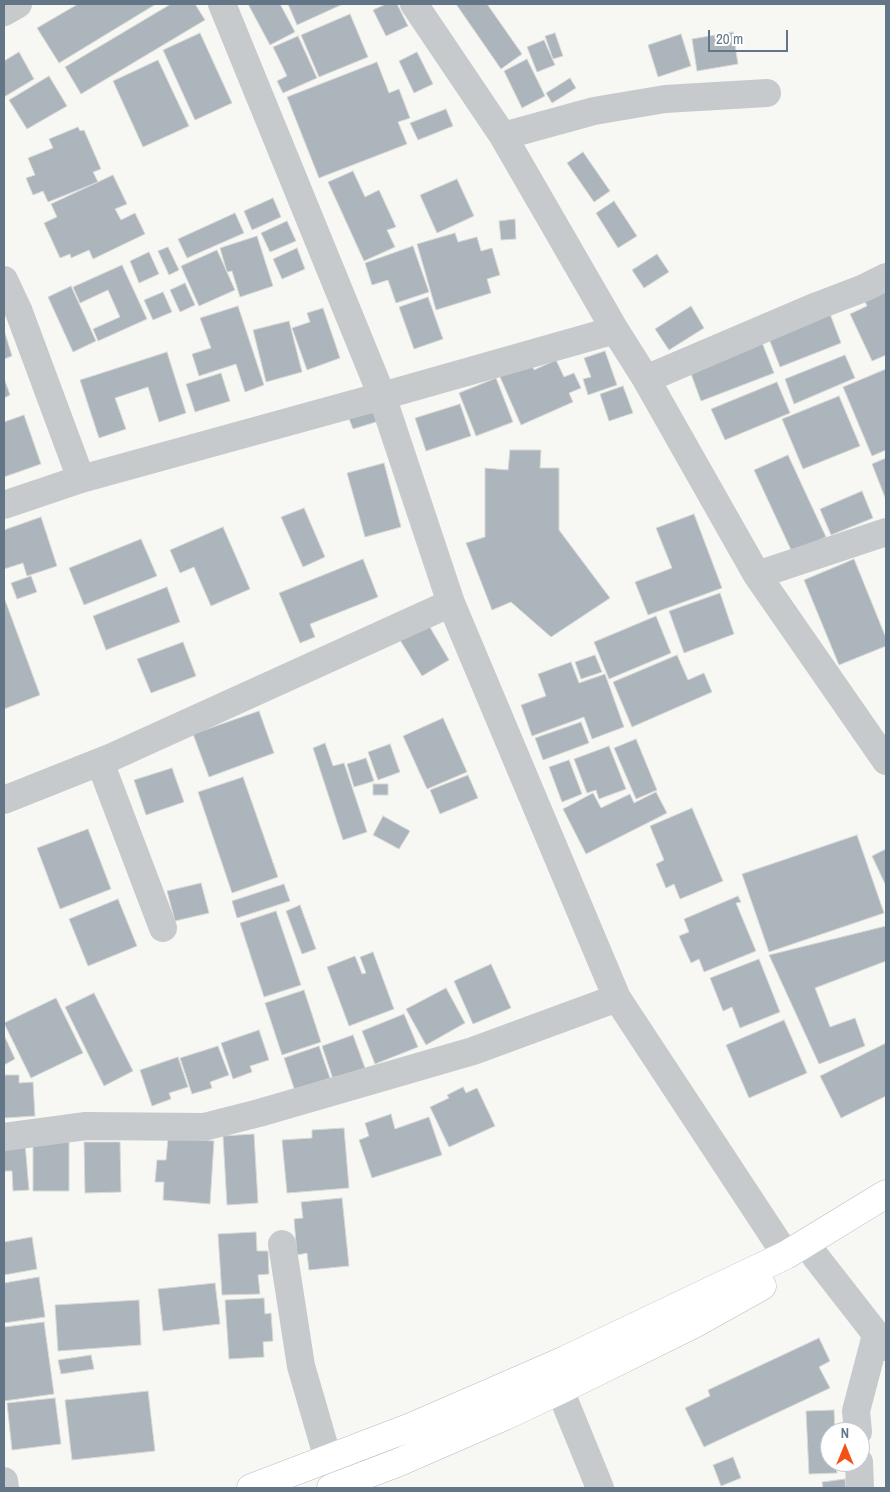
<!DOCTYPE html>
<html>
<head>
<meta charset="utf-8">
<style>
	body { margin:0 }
	#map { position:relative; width:890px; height:1492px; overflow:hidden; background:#f7f7f3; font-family:"Archivo Narrow",sans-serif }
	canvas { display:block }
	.frame { position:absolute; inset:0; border:5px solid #637687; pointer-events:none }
	.north { position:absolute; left:820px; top:1422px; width:50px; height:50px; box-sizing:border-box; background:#fff; border:1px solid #c1c8cf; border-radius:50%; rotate:0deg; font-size:14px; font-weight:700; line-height:20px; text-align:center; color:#637687 }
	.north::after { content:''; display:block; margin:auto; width:18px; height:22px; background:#f25218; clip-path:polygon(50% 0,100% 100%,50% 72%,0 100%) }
	.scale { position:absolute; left:708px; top:30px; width:80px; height:22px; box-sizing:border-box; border:2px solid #637687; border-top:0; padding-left:6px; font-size:15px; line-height:18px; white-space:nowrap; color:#637687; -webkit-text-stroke:4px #fff; paint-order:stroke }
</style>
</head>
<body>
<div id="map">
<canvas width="890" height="1492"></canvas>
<div class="frame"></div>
<div class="north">N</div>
<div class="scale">20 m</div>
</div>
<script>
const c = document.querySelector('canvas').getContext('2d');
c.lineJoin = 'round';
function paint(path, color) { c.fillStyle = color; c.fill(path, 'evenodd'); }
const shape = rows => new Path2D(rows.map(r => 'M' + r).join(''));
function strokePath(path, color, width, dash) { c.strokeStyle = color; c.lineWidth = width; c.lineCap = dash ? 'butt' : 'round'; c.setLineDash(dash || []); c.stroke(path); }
const building = shape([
	[78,4,156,4,59,63,37,28,78,4],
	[171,4,195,4,205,20,81,94,65,67,171,4],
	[248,4,280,4,295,32,270,45,248,4],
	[288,4,343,4,297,25,288,4],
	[386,4,397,4,408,26,386,36,373,10,386,4],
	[456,4,487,4,522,54,501,69,456,4],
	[350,14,368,57,319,77,301,35,350,14],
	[733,32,738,64,697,71,692,39,733,32],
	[200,33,232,103,195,120,163,50,200,33],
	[555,33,563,56,553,59,545,36,555,33],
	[681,34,691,66,658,77,648,45,681,34],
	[298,36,317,78,283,93,277,81,287,76,273,47,298,36],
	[544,40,555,65,537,72,527,47,544,40],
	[19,52,34,79,4,97,4,61,19,52],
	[417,52,433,84,414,93,399,61,417,52],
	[527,59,545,96,522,108,504,71,527,59],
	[158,60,189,126,143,147,113,81,158,60],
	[377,62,389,93,399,89,410,118,398,122,407,144,319,178,287,97,377,62],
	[49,76,67,106,27,129,9,100,49,76],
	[570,78,576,88,552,103,546,93,570,78],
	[446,109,453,126,418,140,410,123,446,109],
	[78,127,80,131,84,130,101,169,93,172,98,182,48,202,43,191,33,195,26,178,35,175,28,158,53,148,49,139,78,127],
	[583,152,610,191,594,202,567,163,583,152],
	[353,171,365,197,379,190,396,227,387,230,395,247,364,261,328,182,353,171],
	[113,175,127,204,115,209,121,220,135,213,145,234,93,259,89,250,71,258,70,254,60,258,44,223,57,217,51,204,113,175],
	[457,179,474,216,437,233,420,195,457,179],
	[273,198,281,217,252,230,244,211,273,198],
	[614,201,637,236,618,248,596,213,614,201],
	[235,213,244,233,187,258,178,239,235,213],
	[515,219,516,239,501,240,499,221,515,219],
	[287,221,296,241,270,252,261,233,287,221],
	[455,233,458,242,477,237,481,251,492,248,500,275,487,279,491,293,436,310,417,244,455,233],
	[257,236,273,286,240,297,232,271,227,272,220,248,257,236],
	[413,246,429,292,396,303,388,280,372,285,365,263,413,246],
	[168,247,179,270,169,275,158,251,168,247],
	[297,248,305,269,282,279,273,259,297,248],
	[217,250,235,290,199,306,181,266,217,250],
	[149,252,159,274,139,283,130,261,149,252],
	[657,254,669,272,644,288,632,270,657,254],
	[122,265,147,319,98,341,93,329,120,317,108,290,80,303,73,287,122,265],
	[185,283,195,305,180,312,170,290,185,283],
	[886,283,886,355,872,361,850,314,867,306,862,295,886,283],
	[71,286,96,341,73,352,48,297,71,286],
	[163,292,172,312,153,320,144,300,163,292],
	[428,297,443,339,414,349,399,307,428,297],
	[238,306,264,385,245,392,236,364,199,376,192,354,211,348,200,318,238,306],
	[691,306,704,328,669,350,655,329,691,306],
	[827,306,841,343,780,367,766,331,827,306],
	[323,308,340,358,307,370,292,328,310,322,307,313,323,308],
	[289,321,302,372,266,382,253,330,289,321],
	[4,330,12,356,4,359,4,330],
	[759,335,774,373,701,401,687,363,759,335],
	[605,351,617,385,588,395,583,379,591,377,584,358,605,351],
	[167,352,186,413,159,422,148,387,115,398,126,429,99,438,80,380,167,352],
	[845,355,855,378,794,404,785,379,845,355],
	[528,357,534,370,556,360,564,377,574,373,581,388,569,393,573,402,521,425,497,370,528,357],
	[886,369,886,450,872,456,843,387,886,369],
	[221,373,230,401,195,412,186,384,221,373],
	[4,378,10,395,4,398,4,378],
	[496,378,513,422,476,436,459,393,496,378],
	[777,382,790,413,725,440,711,409,777,382],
	[623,386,633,413,609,421,600,394,623,386],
	[839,396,860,446,803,469,782,419,839,396],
	[460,404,471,436,426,451,415,418,460,404],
	[375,407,379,421,353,429,348,416,375,407],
	[24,415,41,464,4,477,4,422,24,415],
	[510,450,541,450,540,468,559,468,559,530,610,598,551,637,511,602,492,610,466,543,485,537,485,468,508,470,510,450],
	[788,455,826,537,792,552,754,470,788,455],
	[886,458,886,500,872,464,886,458],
	[384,463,401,527,365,537,347,473,384,463],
	[862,491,873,518,831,535,820,509,862,491],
	[304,508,325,557,303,567,281,517,304,508],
	[694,514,722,588,648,615,635,582,672,568,656,528,694,514],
	[41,517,57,566,27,576,23,563,4,569,4,530,41,517],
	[223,527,250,589,211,606,194,567,180,573,170,550,223,527],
	[141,539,157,576,84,605,69,568,141,539],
	[363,559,378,597,310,624,315,637,300,643,279,593,363,559],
	[854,559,886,638,886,646,839,665,804,580,854,559],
	[31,576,37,592,17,599,11,583,31,576],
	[167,587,180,622,106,650,93,616,167,587],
	[720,593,734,634,684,653,669,611,720,593],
	[4,600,5,600,40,695,4,709,4,600],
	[656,616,671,653,609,679,594,642,656,616],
	[428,624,449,660,422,676,400,640,428,624],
	[183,642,196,676,151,693,137,659,183,642],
	[595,655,602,672,581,679,575,662,595,655],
	[677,655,688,680,704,673,712,692,632,727,613,682,677,655],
	[571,662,579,683,605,674,624,727,592,739,584,717,532,736,521,705,546,696,538,674,571,662],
	[259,711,274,753,209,777,193,734,259,711],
	[443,718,467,772,427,789,403,736,443,718],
	[581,722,589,743,543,760,535,738,581,722],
	[636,739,657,790,636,799,614,748,636,739],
	[325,743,333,766,344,763,367,832,343,840,313,748,325,743],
	[390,744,400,772,378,780,368,752,390,744],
	[609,746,626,789,599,799,596,790,587,793,574,759,609,746],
	[366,758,374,781,354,787,347,764,366,758],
	[569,760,582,794,562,802,549,767,569,760],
	[172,768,184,802,146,815,134,780,172,768],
	[468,775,478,798,440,814,430,790,468,775],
	[243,777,278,877,232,893,198,792,243,777],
	[373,784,388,784,388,795,373,795,373,784],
	[656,792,667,813,586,854,563,809,593,793,601,808,630,794,634,803,656,792],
	[692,808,723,881,680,899,674,884,666,888,656,864,664,860,650,826,692,808],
	[383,816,410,831,399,849,373,835,383,816],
	[88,829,111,889,60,909,37,848,88,829],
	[857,835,884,913,769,952,742,874,857,835],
	[886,849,886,886,872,856,886,849],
	[201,883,209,913,175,921,167,891,201,883],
	[284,884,290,901,237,918,232,901,284,884],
	[738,896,741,902,736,903,756,951,704,972,699,959,691,963,679,936,689,932,684,919,738,896],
	[118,899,137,946,88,966,69,919,118,899],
	[300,905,316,949,302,954,286,911,300,905],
	[276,911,301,985,264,997,240,923,276,911],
	[886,926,886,961,815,988,830,1027,855,1018,865,1046,819,1064,769,955,886,926],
	[373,952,394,1009,349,1026,327,967,355,956,362,974,366,973,360,957,373,952],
	[759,959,780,1012,740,1028,732,1007,723,1011,710,978,759,959],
	[491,964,511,1008,473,1024,454,981,491,964],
	[446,988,465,1023,426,1045,406,1009,446,988],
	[304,990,321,1042,282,1055,265,1003,304,990],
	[94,993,133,1071,104,1086,65,1007,94,993],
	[56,998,83,1053,31,1078,4,1023,56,998],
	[404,1014,418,1047,375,1064,362,1031,404,1014],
	[784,1020,807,1073,749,1098,726,1045,784,1020],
	[259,1030,269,1060,250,1066,252,1072,233,1079,221,1043,259,1030],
	[4,1035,15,1059,4,1065,4,1035],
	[353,1035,365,1068,333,1079,322,1046,353,1035],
	[886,1043,886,1096,841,1118,820,1076,886,1043],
	[218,1046,229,1075,210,1082,212,1088,192,1094,180,1058,218,1046],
	[319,1046,330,1078,295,1091,284,1058,319,1046],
	[178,1057,188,1087,169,1093,171,1099,152,1106,140,1070,178,1057],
	[4,1075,19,1075,19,1083,33,1082,35,1116,4,1118,4,1075],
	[463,1087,466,1093,477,1088,495,1126,449,1147,430,1107,449,1098,447,1095,463,1087],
	[391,1114,395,1129,429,1117,442,1155,372,1178,359,1140,369,1136,365,1123,391,1114],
	[344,1128,349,1188,287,1193,282,1140,312,1138,312,1130,344,1128],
	[254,1134,258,1203,227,1205,223,1136,254,1134],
	[168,1138,214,1141,210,1204,163,1200,164,1182,155,1182,157,1160,166,1160,168,1138],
	[33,1141,69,1141,69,1191,33,1191,33,1141],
	[84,1142,120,1142,121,1192,85,1193,84,1142],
	[25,1143,29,1190,13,1191,12,1171,4,1171,4,1145,25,1143],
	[342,1198,349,1266,309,1270,307,1253,297,1255,294,1219,303,1218,301,1202,342,1198],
	[256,1232,257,1251,268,1251,269,1274,258,1275,260,1294,222,1295,218,1234,256,1232],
	[32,1237,37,1269,4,1275,4,1242,32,1237],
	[39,1277,45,1317,4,1323,4,1283,39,1277],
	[215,1283,220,1324,163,1331,158,1289,215,1283],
	[264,1298,265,1314,271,1313,273,1341,263,1342,264,1357,229,1359,225,1300,264,1298],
	[139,1300,141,1345,58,1351,55,1305,139,1300],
	[44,1322,54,1394,4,1401,4,1327,44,1322],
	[819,1338,830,1361,819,1367,830,1388,704,1447,685,1408,710,1396,708,1390,819,1338],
	[91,1355,94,1369,61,1374,58,1360,91,1355],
	[148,1391,155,1451,72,1460,65,1400,148,1391],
	[55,1398,61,1444,12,1450,7,1403,55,1398],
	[834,1410,835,1432,830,1432,830,1462,836,1462,837,1473,809,1474,806,1411,834,1410],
	[733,1457,741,1478,721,1486,713,1465,733,1457],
	[845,1479,846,1488,823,1488,822,1482,845,1479]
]);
paint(building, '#acb5bb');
strokePath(building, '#d8d8d6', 1);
const major = shape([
	[251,1488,411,1427,565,1360,786,1255,886,1194],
	[331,1488,397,1463,505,1416,560,1390,692,1325,762,1286]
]);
strokePath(major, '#b9bdc1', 29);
strokePath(shape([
	[222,4,382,396,451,603,617,998,786,1255],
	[414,4,503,136,615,330,646,379,757,575,886,761],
	[4,12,18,4],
	[503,136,594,111,665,99,767,93],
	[4,280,19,312,81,479],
	[646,379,817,306,864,288,886,277],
	[4,505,81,479,382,396,615,330],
	[757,575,886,532],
	[100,762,163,928],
	[4,800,112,757,451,603],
	[4,1137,86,1126,204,1127,259,1113,473,1051,617,998],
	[282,1244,301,1366,328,1459],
	[815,1256,886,1347],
	[560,1390,600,1488],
	[858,1432,856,1411,876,1335],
	[859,1462,860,1488],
	[4,1481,5,1488]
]), '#c6cacd', 28);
strokePath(major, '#fff', 28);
</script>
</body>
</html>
